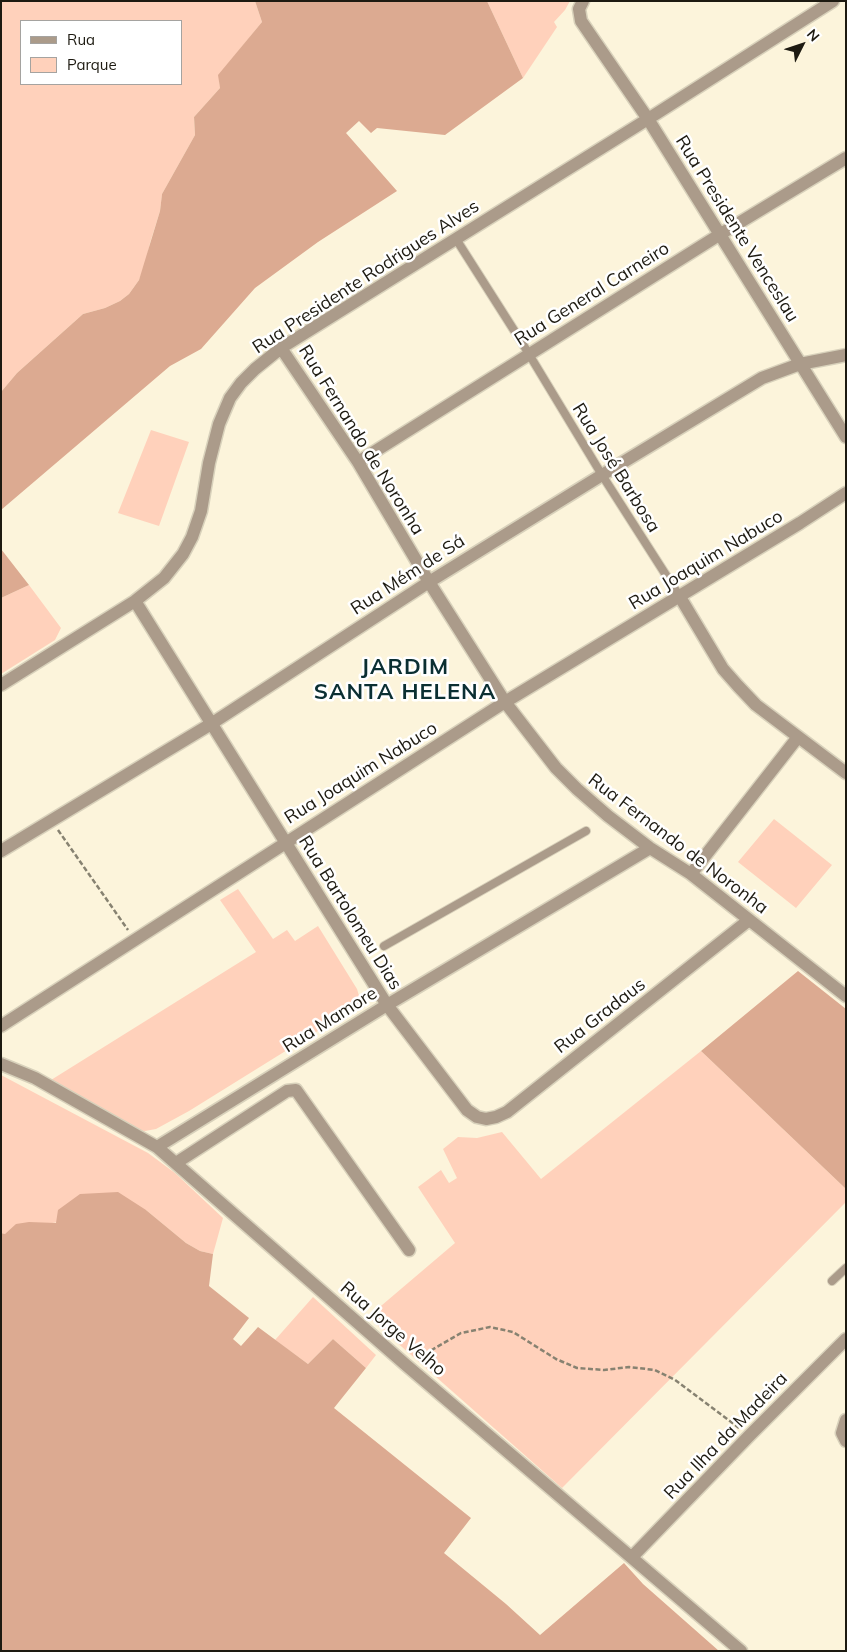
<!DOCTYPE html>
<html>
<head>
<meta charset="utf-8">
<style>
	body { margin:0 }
	#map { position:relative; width:847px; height:1652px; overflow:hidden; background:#fcf4db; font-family:Mulish,sans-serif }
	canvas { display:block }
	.frame { position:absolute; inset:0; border:2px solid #1d1a11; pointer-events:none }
	.legend { position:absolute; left:20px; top:20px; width:162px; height:65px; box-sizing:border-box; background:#fff; border:1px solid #a5a3a0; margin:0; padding:6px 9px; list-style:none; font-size:15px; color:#1d1a11 }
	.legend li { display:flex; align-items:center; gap:10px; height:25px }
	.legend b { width:25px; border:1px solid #a5a3a0 }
	.north { position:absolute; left:777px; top:20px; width:50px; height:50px; -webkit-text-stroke:4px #fff; paint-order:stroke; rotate:49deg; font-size:14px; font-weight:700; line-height:20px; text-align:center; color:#1d1a11 }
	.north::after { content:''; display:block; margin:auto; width:18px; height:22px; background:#1d1a11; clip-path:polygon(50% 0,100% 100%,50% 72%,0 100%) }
</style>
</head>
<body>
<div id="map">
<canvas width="847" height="1652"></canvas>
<div class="frame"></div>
<ul class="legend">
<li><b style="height:6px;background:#ab9b8a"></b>Rua</li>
<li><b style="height:14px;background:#ffd1bb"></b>Parque</li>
</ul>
<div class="north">N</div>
</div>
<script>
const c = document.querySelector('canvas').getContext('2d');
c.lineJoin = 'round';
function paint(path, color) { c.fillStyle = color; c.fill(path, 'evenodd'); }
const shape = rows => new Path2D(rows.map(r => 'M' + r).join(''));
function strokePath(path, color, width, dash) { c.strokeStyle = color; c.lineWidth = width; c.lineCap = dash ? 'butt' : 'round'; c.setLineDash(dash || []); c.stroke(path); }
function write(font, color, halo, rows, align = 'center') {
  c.font = font + ' Mulish,sans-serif'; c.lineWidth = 5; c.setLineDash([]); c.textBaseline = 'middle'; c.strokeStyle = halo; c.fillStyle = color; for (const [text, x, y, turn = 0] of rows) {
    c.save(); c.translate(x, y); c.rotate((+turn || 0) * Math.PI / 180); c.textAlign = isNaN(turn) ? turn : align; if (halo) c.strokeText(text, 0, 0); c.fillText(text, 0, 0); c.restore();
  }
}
paint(shape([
	[1,1,255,1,262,22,219,75,220,88,194,117,195,135,162,194,160,211,150,243,145,265,139,280,129,294,120,301,105,308,83,314,17,373,1,392],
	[21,21,181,21,181,84,21,84],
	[487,1,570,1,565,10,554,22,557,27,523,78],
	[151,430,189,442,159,526,118,513],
	[29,585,61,628,55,640,1,674,1,598],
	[774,819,832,865,796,908,738,862],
	[238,889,273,939,287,930,295,941,318,926,357,989,360,999,358,1006,189,1111,156,1129,145,1131,137,1130,51,1080,256,952,220,900],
	[701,1051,846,1189,846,1202,562,1488,368,1317,455,1243,418,1187,441,1170,449,1183,457,1178,443,1149,458,1137,477,1138,502,1132,541,1179],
	[1,1075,148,1153,175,1173,223,1218,213,1254,200,1251,186,1243,146,1210,45,1224,5,1234,1,1233],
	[313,1297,376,1355,366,1368,333,1339,308,1364,275,1340]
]), '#ffd1bb');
paint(shape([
	[255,1,487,1,523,78,445,135,377,128,371,133,359,121,346,133,397,191,318,242,255,288,201,349,170,366,1,510,1,392,17,373,83,314,105,308,120,301,129,294,139,280,160,211,162,194,195,135,194,117,220,88,218,75,262,22],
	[1,549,29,585,1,598],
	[798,971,846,1009,846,1189,701,1051],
	[118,1192,146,1210,186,1243,200,1251,213,1254,209,1286,249,1318,233,1339,241,1346,258,1327,308,1364,333,1339,366,1368,334,1408,471,1518,444,1553,506,1604,540,1635,624,1563,643,1584,719,1651,1,1651,1,1233,5,1234,16,1224,29,1222,56,1223,58,1210,80,1194]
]), '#dcaa91');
const service = shape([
	[456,239,524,346,602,475,680,597],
	[384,946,586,831],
	[832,1281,846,1268]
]);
const minor = shape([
	[583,1,579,9,581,21,648,119,846,437],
	[281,348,358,462,429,582,505,702,556,768,577,789,608,816,650,848,691,874,846,996],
	[358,462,719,235,846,158],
	[680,597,723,669,738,686,756,705,846,773],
	[135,601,387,1005,467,1110,477,1117,486,1119,496,1117,507,1112,749,920],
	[1,685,135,601,164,578,183,554,192,537,201,511,209,463,219,424,230,398,241,383,255,369,281,348,648,119,833,1],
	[1,851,211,724,429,582,602,475,762,378,800,364,846,355],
	[691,874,798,737],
	[1,1026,505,702,800,523,846,493],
	[1,1064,35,1078,157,1147,406,1365,741,1651],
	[157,1147,387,1005,650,848],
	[176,1163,287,1091,296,1090,409,1250],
	[846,1420,842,1433,846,1441],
	[632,1557,749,1436,846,1339]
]);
strokePath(service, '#d8d1bb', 10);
strokePath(minor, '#d8d1bb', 15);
strokePath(shape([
	[58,830,128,930],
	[418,1358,461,1333,490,1327,513,1332,556,1359,577,1368,604,1370,629,1367,655,1370,675,1380,739,1428]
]), '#878271', 2.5, [5, 2.5]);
strokePath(service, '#ab9b8a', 8);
strokePath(minor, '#ab9b8a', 12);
write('18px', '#1d1a11', '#fff', [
	["Rua Presidente Venceslau",737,229,58],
	["Rua Presidente Rodrigues Alves",366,277,-33],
	["Rua General Carneiro",592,294,-32],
	["Rua Fernando de Noronha",361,440,58],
	["Rua José Barbosa",616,468,58],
	["Rua Joaquim Nabuco",706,560,-31],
	["Rua Mém de Sá",408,575,-33],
	["Rua Joaquim Nabuco",361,773,-32],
	["Rua Fernando de Noronha",678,844,37],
	["Rua Bartolomeu Dias",350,913,58],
	["Rua Gradaus",600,1016,-38],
	["Rua Mamore",330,1020,-32],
	["Rua Jorge Velho",393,1329,41],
	["Rua Ilha da Madeira",726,1436,-46]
]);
c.letterSpacing = '1px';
write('bold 22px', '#0b2f32', '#fff', [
	["JARDIM",405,667],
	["SANTA HELENA",405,692]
]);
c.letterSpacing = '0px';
</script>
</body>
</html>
